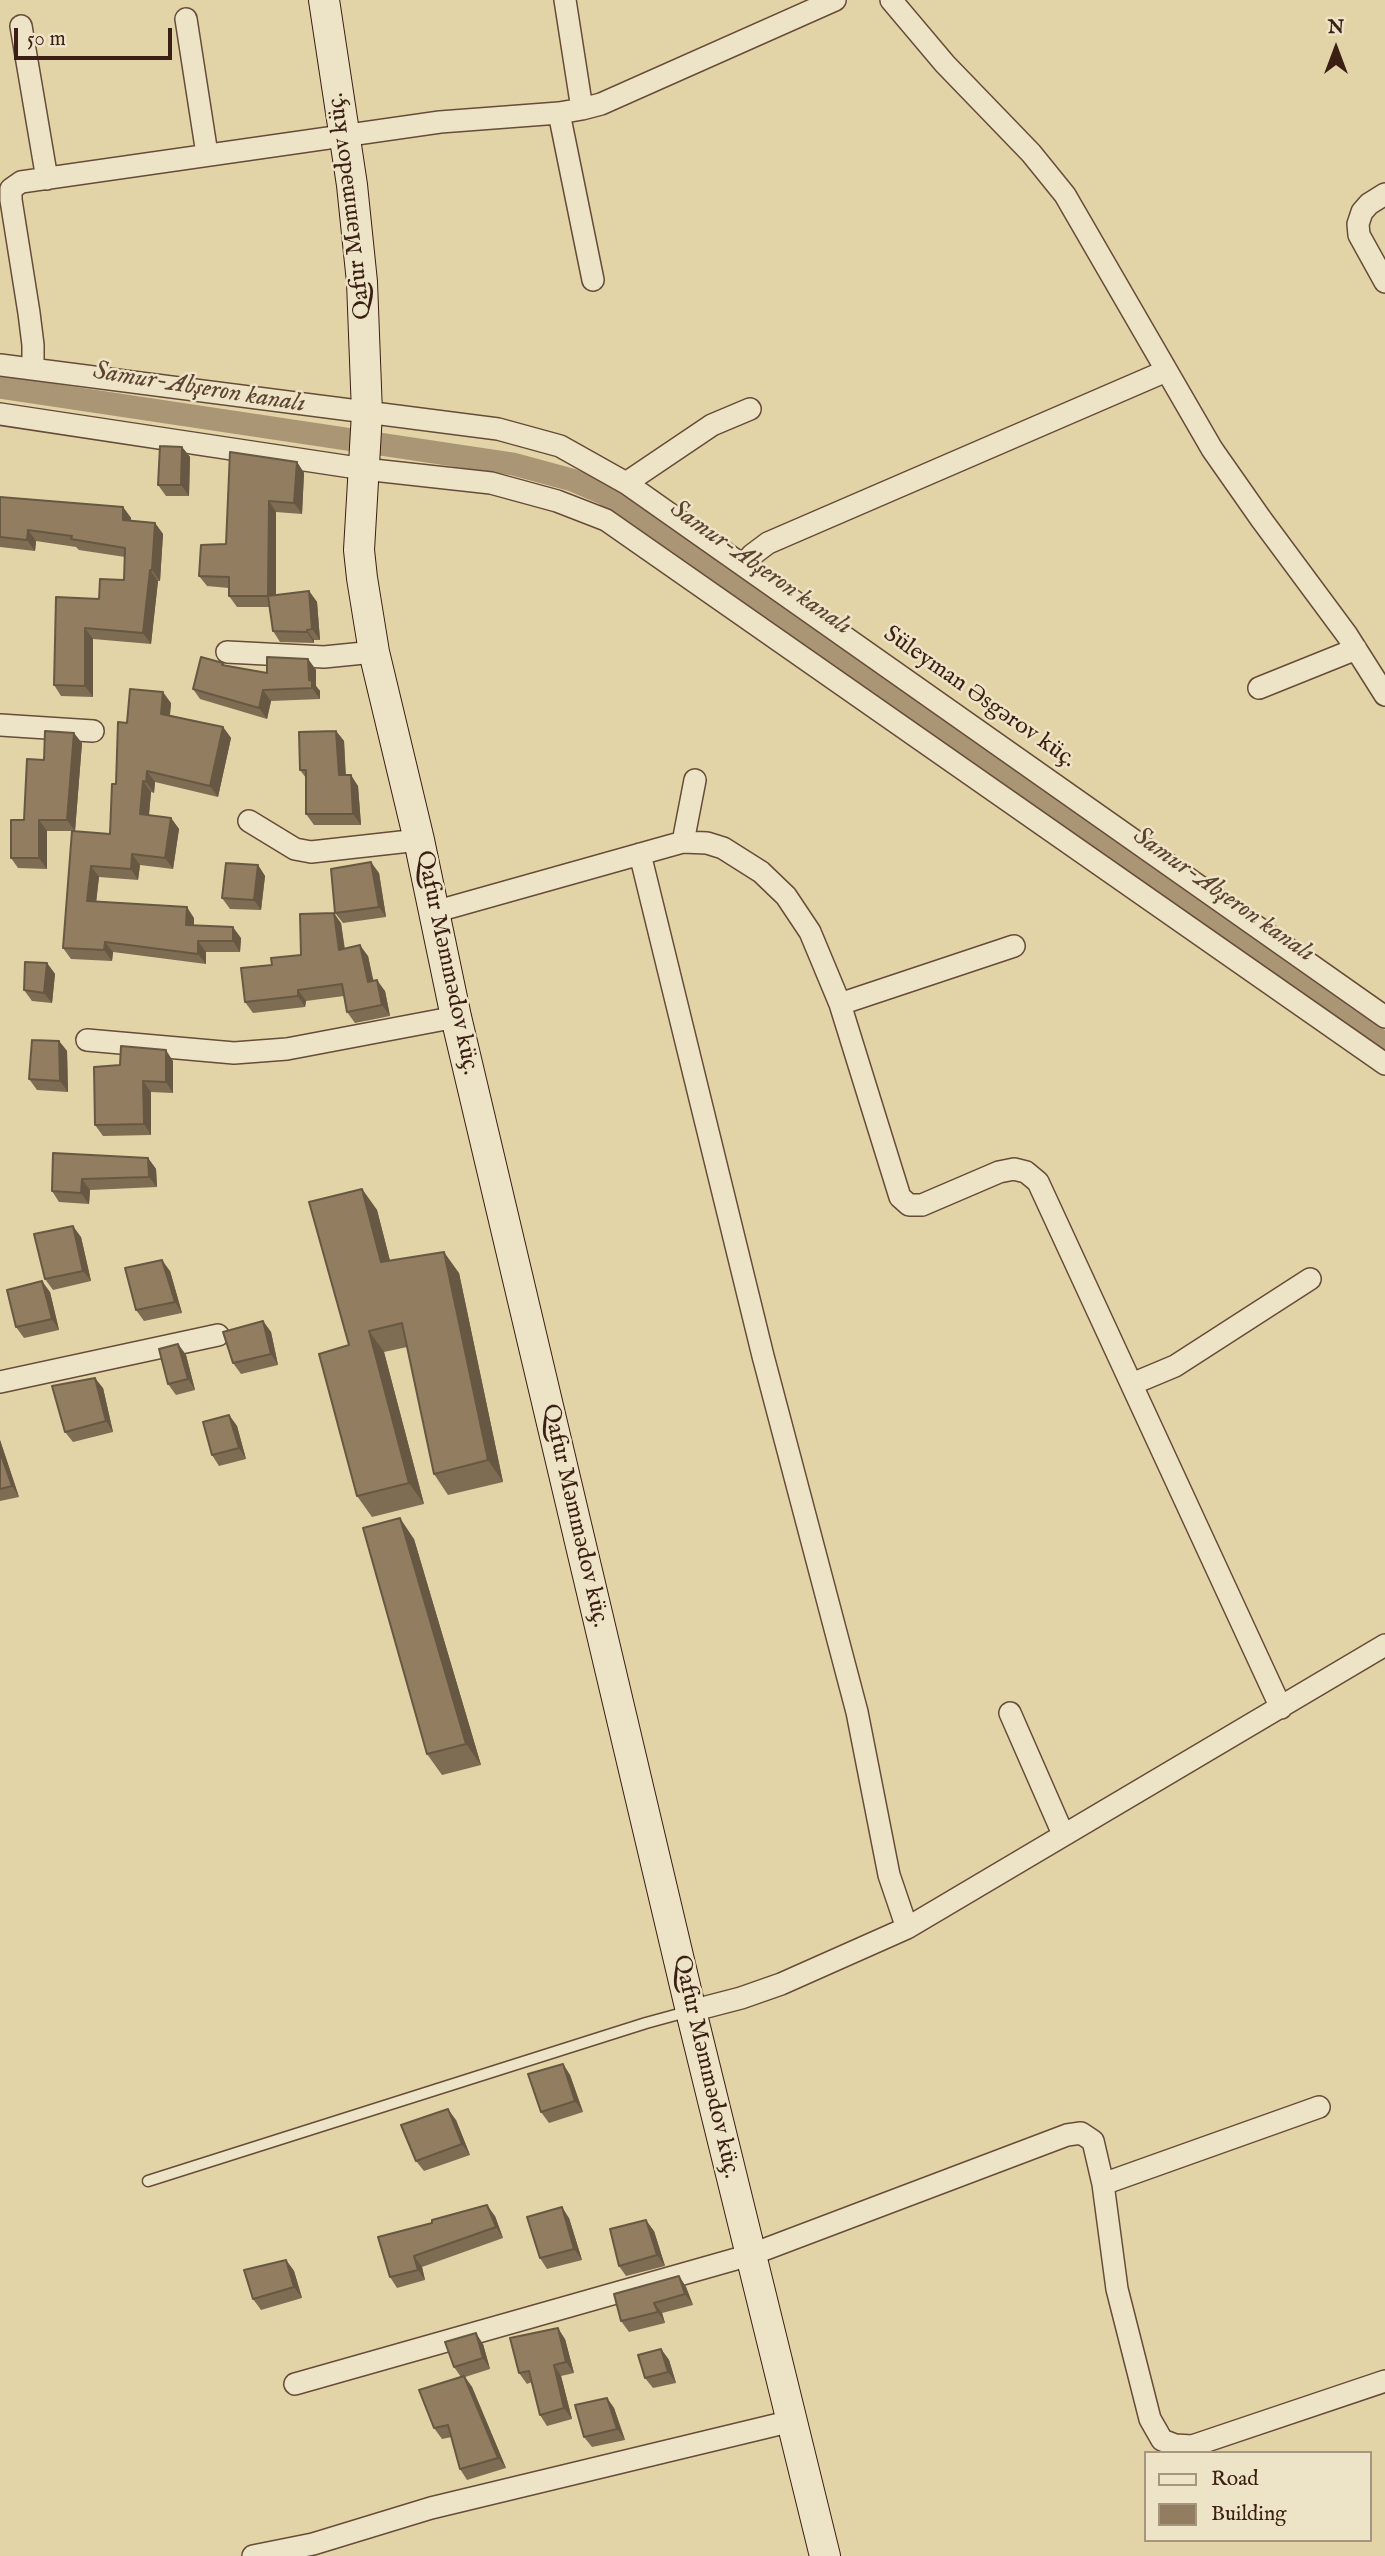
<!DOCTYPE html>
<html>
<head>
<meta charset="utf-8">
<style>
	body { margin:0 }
	#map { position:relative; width:1385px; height:2556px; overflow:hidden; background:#e3d4a7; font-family:"IM FELL English",serif }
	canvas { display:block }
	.legend { position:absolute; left:1144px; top:2451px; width:228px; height:91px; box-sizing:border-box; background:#ede3c6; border:2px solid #a6957f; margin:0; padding:9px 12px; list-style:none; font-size:21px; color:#3c1f14 }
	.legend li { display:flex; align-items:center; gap:14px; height:35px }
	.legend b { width:35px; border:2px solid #a6957f }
	.north { position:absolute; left:1301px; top:14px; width:70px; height:70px; -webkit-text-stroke:5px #ede3c6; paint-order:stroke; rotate:0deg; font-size:19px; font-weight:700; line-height:28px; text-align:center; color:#3c1f14 }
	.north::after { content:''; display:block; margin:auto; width:24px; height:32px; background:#3c1f14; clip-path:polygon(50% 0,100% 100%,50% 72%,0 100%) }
	.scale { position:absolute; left:14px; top:28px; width:158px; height:32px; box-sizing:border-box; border:4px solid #3c1f14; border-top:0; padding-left:9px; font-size:21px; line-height:24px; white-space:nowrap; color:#3c1f14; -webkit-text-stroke:5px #ede3c6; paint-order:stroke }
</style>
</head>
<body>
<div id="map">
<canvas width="1385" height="2556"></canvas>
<ul class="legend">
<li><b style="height:9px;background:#ede3c6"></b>Road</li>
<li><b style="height:19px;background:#937d60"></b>Building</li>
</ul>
<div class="north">N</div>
<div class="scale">50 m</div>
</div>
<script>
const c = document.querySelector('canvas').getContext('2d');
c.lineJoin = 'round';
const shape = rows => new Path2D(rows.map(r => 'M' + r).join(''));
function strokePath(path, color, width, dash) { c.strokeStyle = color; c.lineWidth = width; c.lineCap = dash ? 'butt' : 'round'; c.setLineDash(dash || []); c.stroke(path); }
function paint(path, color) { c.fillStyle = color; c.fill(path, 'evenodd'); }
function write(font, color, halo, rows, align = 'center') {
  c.font = font + ' "IM FELL English",serif'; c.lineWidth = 5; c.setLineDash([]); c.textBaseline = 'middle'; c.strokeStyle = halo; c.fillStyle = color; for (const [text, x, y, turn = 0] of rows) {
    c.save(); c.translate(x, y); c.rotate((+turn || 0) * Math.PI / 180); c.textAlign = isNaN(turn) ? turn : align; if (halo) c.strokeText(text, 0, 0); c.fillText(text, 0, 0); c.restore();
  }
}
strokePath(shape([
	[0,387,513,464,572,480,605,494,1385,1044]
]), '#aa9675', 23);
const lane = shape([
	[148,2181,646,2023,690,2011]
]);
const street = shape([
	[565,0,582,109],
	[891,0,945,64,1031,153,1065,195,1212,449,1261,519,1347,635,1385,695],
	[186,19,207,154],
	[21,26,47,179],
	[559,113,593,280],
	[1385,194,1369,204,1362,212,1358,224,1359,235,1385,282],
	[0,365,498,429,560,446,626,483,1385,1017],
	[33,369,33,345,29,313,11,200,11,189,21,182,440,122,559,113,582,109,601,104,835,0],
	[0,414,364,469,491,483,557,501,606,520,1385,1064],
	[626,483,712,425,750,409],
	[743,565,752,555,768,543,1166,371],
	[227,652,324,657,374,652],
	[1259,688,1356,649],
	[0,725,93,731],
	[249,821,295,849,311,852,419,840],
	[683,842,695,780],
	[640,854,763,1356,857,1712,889,1875,907,1928],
	[434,912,683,842,707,843,723,848,761,872,786,896,810,932,840,1004,900,1197,909,1205,922,1205,999,1172,1014,1169,1026,1172,1038,1182,1281,1708],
	[840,1004,1014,946],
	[87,1040,234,1053,287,1049,456,1017],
	[0,1382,218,1335],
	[1132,1384,1175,1366,1310,1279],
	[1010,1713,1063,1834],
	[691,2011,741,1998,781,1984,907,1928,1385,1645],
	[1103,2184,1319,2107],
	[295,2384,750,2255,1067,2135,1081,2133,1093,2141,1103,2184,1117,2289,1150,2419,1162,2440,1175,2445,1192,2446,1385,2381],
	[253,2556,313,2544,431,2508,792,2421]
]);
const secondary = shape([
	[324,0,352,185,362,282,367,413,359,550,362,578,374,652,419,840,456,1017,691,2011,825,2556]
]);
strokePath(lane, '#664c39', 13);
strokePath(street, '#664c39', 24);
strokePath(secondary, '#3c1f14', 32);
strokePath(lane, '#ede3c6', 10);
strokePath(street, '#ede3c6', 21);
strokePath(secondary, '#ede3c6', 30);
paint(shape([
	[182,447,190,457,189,496,166,496,158,485],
	[297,462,304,473,302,514,276,512,276,595,309,591,317,602,320,640,314,640,314,643,280,642,273,631,269,607,237,607,229,596,229,588,207,586,199,576],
	[0,497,123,507,131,518,131,521,155,523,163,534,160,581,158,581,151,644,93,639,93,697,61,696,54,685,99,599,124,580,125,557,79,550,76,547,36,541,35,551,0,547],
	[308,659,316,670,316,686,320,691,320,699,271,701,267,719,200,699,193,689,223,663,225,666,267,673],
	[171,703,170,715,223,727,231,738,218,797,155,782,154,793,151,792,149,815,171,818,179,829,173,869,140,865,138,880,99,877,96,902,194,918,194,925,241,938,240,952,206,952,206,964,113,952,112,961,71,959,63,948,72,831,110,834,116,784,127,723],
	[336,731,344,741,346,775,358,786,361,825,314,825,306,814,306,778,300,770],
	[82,743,75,831,47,831,47,869,18,868,11,858,44,760],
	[258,865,265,876,261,910,230,909,222,898],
	[379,873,386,917,343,923,335,913],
	[341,923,345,949,368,956,373,981,385,991,390,1016,355,1023,347,1012,344,996,306,1001,305,1007,253,1013,245,1002,272,965,301,955],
	[47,963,55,974,52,1003,32,1001,24,990],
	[59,1041,67,1051,68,1092,37,1090,29,1079],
	[173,1061,173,1093,151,1092,151,1135,103,1136,95,1125,94,1067],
	[53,1153,148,1158,156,1169,157,1187,90,1190,89,1204,59,1202,52,1191],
	[362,1189,377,1210,390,1261,459,1273,503,1482,448,1495,434,1474,407,1347,384,1352,424,1504,372,1517,357,1496,349,1345],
	[81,1237,91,1281,53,1290,45,1279],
	[170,1271,182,1313,144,1321,136,1310],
	[50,1292,59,1330,24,1338,16,1327],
	[263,1321,271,1332,278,1365,241,1374,233,1363],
	[178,1344,186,1355,195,1390,176,1395,168,1384],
	[103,1388,113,1432,73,1442,65,1432],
	[229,1415,237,1426,246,1459,219,1466,212,1455],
	[0,1440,19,1497,0,1501],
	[414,1539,481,1765,442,1775,427,1754],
	[563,2064,570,2075,583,2112,549,2123,541,2112],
	[456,2120,470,2155,424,2171,416,2161],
	[495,2216,503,2238,422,2267,425,2280,397,2288,390,2277,378,2237],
	[569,2218,582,2260,547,2269,540,2258],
	[654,2231,665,2266,626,2276,619,2266],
	[286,2260,294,2271,302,2298,261,2310,253,2299],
	[679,2276,686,2287,693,2305,662,2313,665,2323,629,2332,621,2321],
	[565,2339,574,2373,561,2376,572,2419,547,2426,540,2415,532,2382,527,2384,519,2373],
	[483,2344,490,2369,465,2377,472,2387,506,2468,467,2480,460,2469,452,2437,442,2439,434,2428,461,2377,454,2367],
	[661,2349,669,2360,676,2383,653,2388,645,2378],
	[607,2398,614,2408,625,2440,592,2447,584,2437]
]), '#7e6c53');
paint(shape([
	[182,447,190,457,189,496,181,485],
	[297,462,304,473,302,514,294,503],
	[269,501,276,512,276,607,268,596],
	[123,507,131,518,131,531,123,520],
	[155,523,163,534,160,581,152,570],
	[28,530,36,541,35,551,27,540],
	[150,570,158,581,151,644,143,633],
	[309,591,317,602,320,640,312,629],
	[85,628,93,639,93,697,85,686],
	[307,630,314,640,314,643,307,632],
	[308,659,316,670,316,686,320,691,320,699,312,688,309,680],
	[263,690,271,701,267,719,259,708],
	[163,692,171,703,169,724,161,714],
	[223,727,231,738,218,797,210,786],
	[336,731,344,741,346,786,339,775],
	[74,733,82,743,75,831,67,820],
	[147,771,155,782,154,793,146,782],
	[351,775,358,786,361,825,353,814],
	[143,781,151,792,148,825,140,814],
	[171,818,179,829,173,869,165,858],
	[39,820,47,831,47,869,39,858],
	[132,854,140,865,138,880,131,869],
	[371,862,379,873,386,917,379,907],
	[258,865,265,876,261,910,254,900],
	[91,866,99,877,95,912,87,901],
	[187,907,194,918,194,936,186,925],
	[334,913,341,923,346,961,339,950],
	[233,927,241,938,240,952,233,941],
	[198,941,206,952,206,964,198,954],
	[105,942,113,952,112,961,104,950],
	[360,945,368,956,376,992,368,982],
	[47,963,55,974,52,1003,44,993],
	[377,980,385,991,390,1016,382,1005],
	[298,990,306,1001,305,1007,298,996],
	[59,1041,67,1051,68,1092,60,1081],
	[166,1050,173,1061,173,1093,166,1082],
	[143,1081,151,1092,151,1135,144,1124],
	[148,1158,156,1169,157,1187,149,1177],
	[82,1179,90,1190,89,1204,81,1193],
	[362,1189,377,1210,396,1284,381,1262],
	[73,1226,81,1237,91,1281,83,1271],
	[444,1252,459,1273,503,1482,488,1460],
	[162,1260,170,1271,182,1313,175,1302],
	[42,1281,50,1292,59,1330,52,1319],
	[263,1321,271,1332,278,1365,271,1354],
	[369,1331,384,1352,424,1504,409,1483],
	[178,1344,186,1355,195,1390,188,1379],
	[95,1378,103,1388,113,1432,106,1421],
	[229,1415,237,1426,246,1459,239,1448],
	[0,1440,19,1497,12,1486,0,1452],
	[400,1518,414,1539,481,1765,466,1744],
	[563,2064,570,2075,583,2112,575,2101],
	[448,2109,456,2120,470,2155,462,2144],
	[487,2205,495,2216,503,2238,496,2227],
	[562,2207,569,2218,582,2260,574,2249],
	[646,2220,654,2231,665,2266,657,2255],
	[414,2256,422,2267,425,2280,418,2270],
	[286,2260,294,2271,302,2298,294,2287],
	[679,2276,686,2287,693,2305,685,2294],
	[654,2303,662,2313,665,2323,658,2312],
	[558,2328,565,2339,574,2373,566,2362],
	[476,2333,483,2344,490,2369,483,2358],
	[661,2349,669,2360,676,2383,668,2372],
	[554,2365,561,2376,572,2419,564,2408],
	[464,2376,472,2387,506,2468,498,2458],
	[607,2398,614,2408,625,2440,617,2429]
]), '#675843');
const building = shape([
	[160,446,182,447,181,485,158,485,160,446],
	[230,452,297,462,294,503,269,501,268,596,229,596,229,577,199,576,201,545,226,544,230,452],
	[0,497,123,507,123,520,155,523,152,570,150,570,143,633,85,628,85,686,54,685,56,597,99,599,100,579,124,580,125,548,71,539,72,536,28,530,27,540,0,537,0,497],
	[309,591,312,629,307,630,307,632,273,631,268,596,309,591],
	[201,657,223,663,222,665,267,673,267,657,308,659,309,680,312,681,312,688,263,690,259,708,193,689,201,657],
	[130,689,163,692,161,714,223,727,210,786,147,771,146,782,143,781,140,814,171,818,165,858,132,854,131,869,91,866,87,901,187,907,186,925,233,927,233,941,198,941,198,954,105,942,104,950,63,948,72,831,110,834,112,784,116,784,118,722,127,723,130,689],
	[45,731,74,733,67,820,39,820,39,858,11,858,11,820,24,820,27,759,44,760,45,731],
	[336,731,339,775,351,775,353,814,306,814,306,770,300,770,299,732,336,731],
	[371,862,379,907,335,913,331,869,371,862],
	[226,863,258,865,254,900,222,898,226,863],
	[334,913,339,950,360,945,368,982,377,980,382,1005,347,1012,342,984,298,990,298,996,245,1002,241,968,272,965,271,958,301,955,300,914,334,913],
	[25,962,47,963,44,993,24,990,25,962],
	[32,1040,59,1041,60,1081,29,1079,32,1040],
	[121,1046,166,1050,166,1082,143,1081,144,1124,95,1125,94,1067,120,1065,121,1046],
	[53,1153,148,1158,149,1177,82,1179,81,1193,52,1191,53,1153],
	[362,1189,381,1262,444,1252,488,1460,434,1474,402,1323,369,1331,409,1483,357,1496,319,1354,349,1345,309,1202,362,1189],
	[73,1226,83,1271,45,1279,34,1234,73,1226],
	[162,1260,175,1302,136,1310,125,1268,162,1260],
	[42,1281,52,1319,16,1327,7,1290,42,1281],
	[263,1321,271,1354,233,1363,223,1332,263,1321],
	[178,1344,188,1379,168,1384,159,1349,178,1344],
	[95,1378,106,1421,65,1432,52,1386,95,1378],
	[229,1415,239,1448,212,1455,203,1422,229,1415],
	[0,1452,12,1486,0,1489,0,1452],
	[400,1518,466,1744,427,1754,363,1528,400,1518],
	[563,2064,575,2101,541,2112,528,2074,563,2064],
	[448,2109,462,2144,416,2161,401,2125,448,2109],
	[487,2205,496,2227,414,2256,418,2270,390,2277,378,2237,432,2223,432,2220,487,2205],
	[562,2207,574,2249,540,2258,527,2217,562,2207],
	[646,2220,657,2255,619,2266,610,2229,646,2220],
	[286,2260,294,2287,253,2299,244,2270,286,2260],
	[679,2276,685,2294,654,2303,658,2312,621,2321,614,2294,679,2276],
	[558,2328,566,2362,554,2365,564,2408,540,2415,529,2371,519,2373,510,2338,558,2328],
	[476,2333,483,2358,454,2367,445,2342,476,2333],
	[661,2349,668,2372,645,2378,638,2355,661,2349],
	[464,2376,498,2458,460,2469,448,2425,434,2428,419,2390,464,2376],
	[607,2398,617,2429,584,2437,575,2405,607,2398]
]);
paint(building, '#937d60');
strokePath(building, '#675843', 2);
write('24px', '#3c1f14', '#ede3c6', [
	["Qafur Məmmədov küç.",351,206,-97],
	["Süleyman Əsgərov küç.",979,698,35],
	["Qafur Məmmədov küç.",446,963,78],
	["Qafur Məmmədov küç.",574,1516,77],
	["Qafur Məmmədov küç.",705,2067,77]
]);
write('italic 26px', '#5d4331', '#ede3c6', [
	["Samur-Abşeron kanalı",199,389,9],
	["Samur-Abşeron kanalı",760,569,35],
	["Samur-Abşeron kanalı",1223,896,35]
]);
</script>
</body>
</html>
